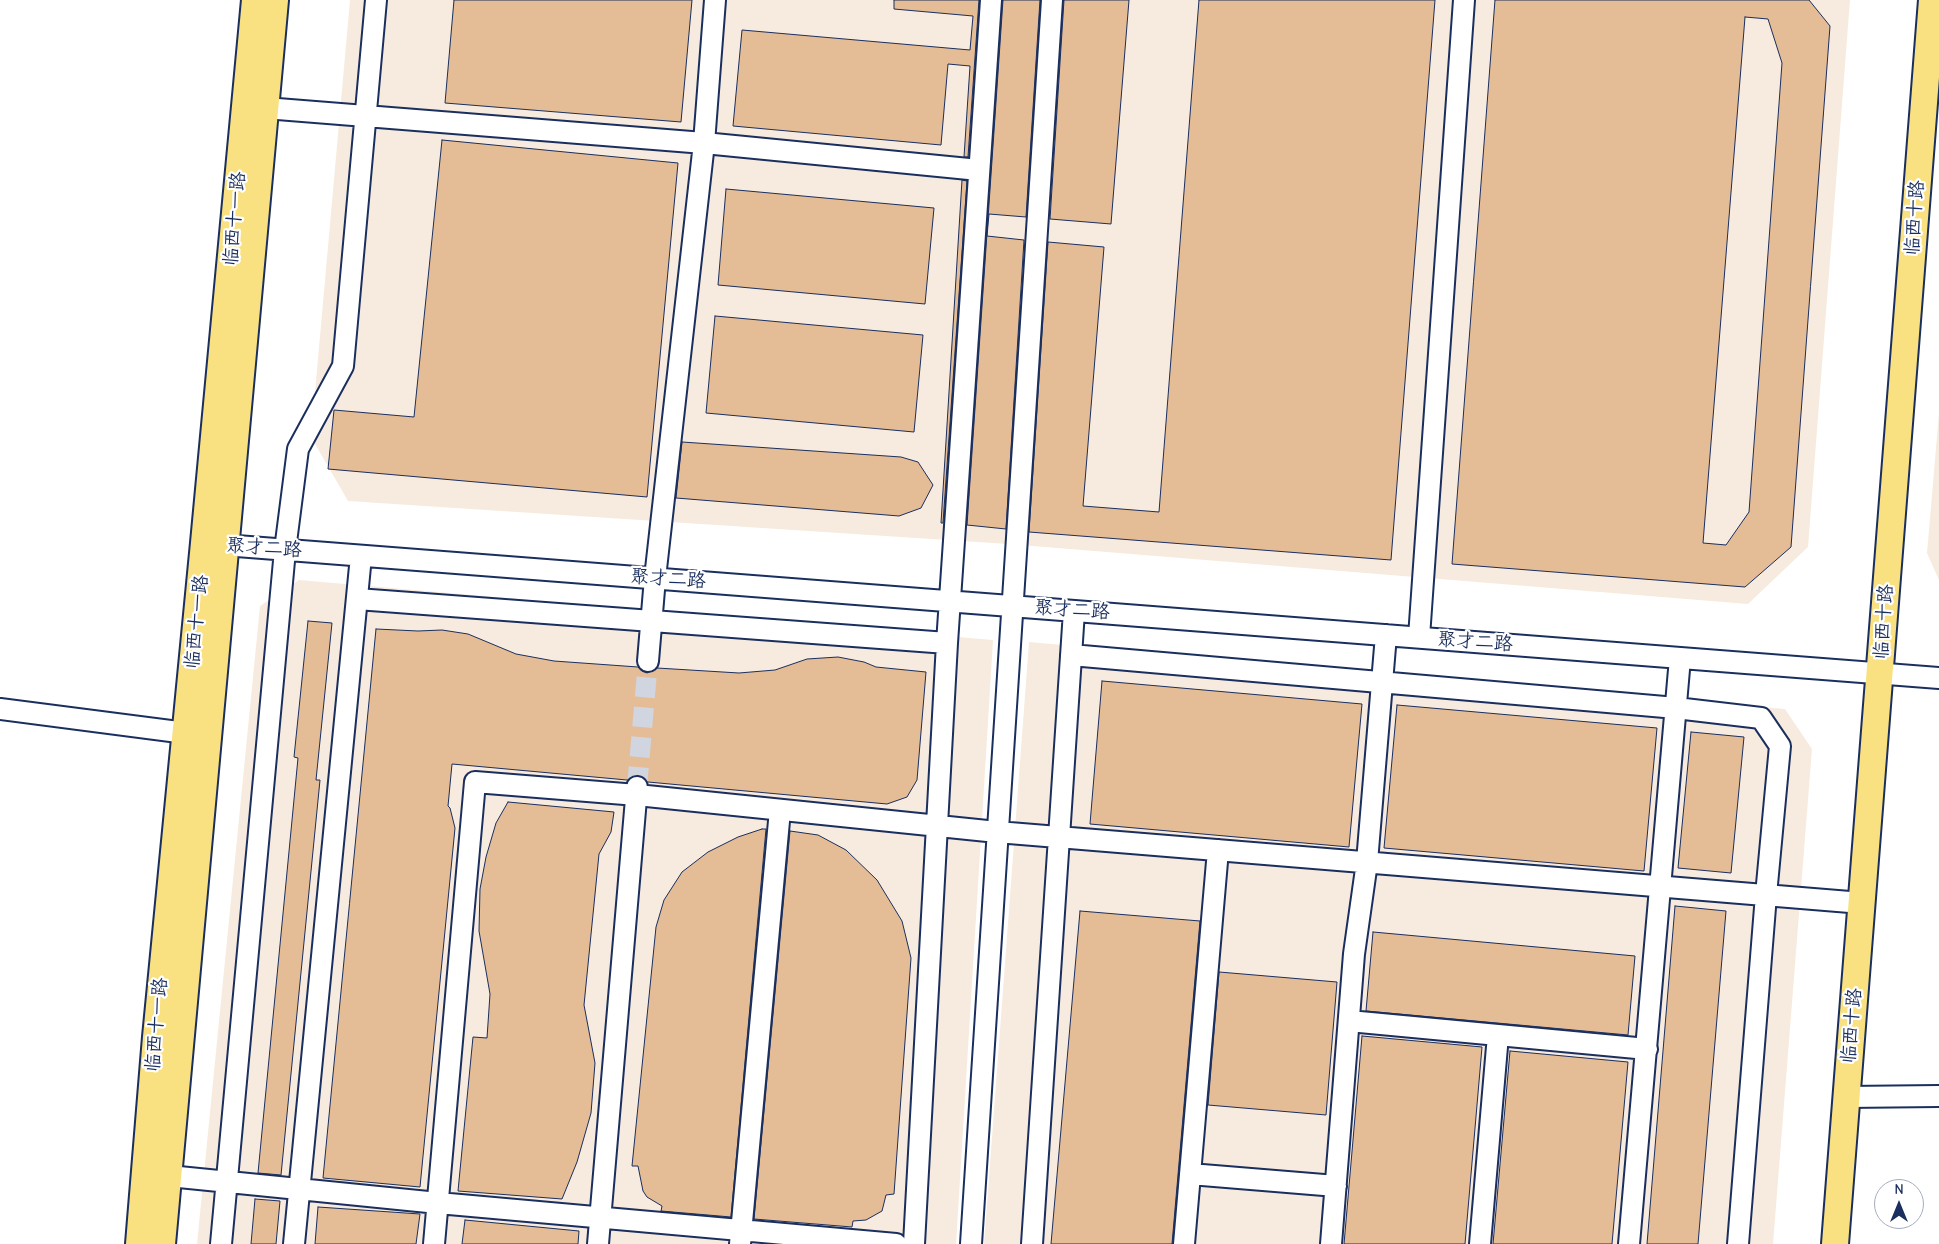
<!DOCTYPE html>
<html>
<head>
<meta charset="utf-8">
<style>
	body { margin:0 }
	#map { position:relative; width:1939px; height:1244px; overflow:hidden; background:#fff; font-family:"Comic Neue",sans-serif }
	canvas { display:block }
	.north { position:absolute; left:1874px; top:1179px; width:50px; height:50px; box-sizing:border-box; background:#fff; border:1px solid #a4acbf; border-radius:50%; rotate:0deg; font-size:14px; font-weight:700; line-height:20px; text-align:center; color:#1b2f5e }
	.north::after { content:''; display:block; margin:auto; width:18px; height:22px; background:#1b2f5e; clip-path:polygon(50% 0,100% 100%,50% 72%,0 100%) }
</style>
</head>
<body>
<div id="map">
<canvas width="1939" height="1244"></canvas>
<div class="north">N</div>
</div>
<script>
const c = document.querySelector('canvas').getContext('2d');
c.lineJoin = 'round';
function paint(path, color) { c.fillStyle = color; c.fill(path, 'evenodd'); }
const shape = rows => new Path2D(rows.map(r => 'M' + r).join(''));
function strokePath(path, color, width, dash) { c.strokeStyle = color; c.lineWidth = width; c.lineCap = dash ? 'butt' : 'round'; c.setLineDash(dash || []); c.stroke(path); }
function write(font, color, halo, rows, align = 'center') {
  c.font = font + ' "Comic Neue","LXGW WenKai TC",sans-serif'; c.lineWidth = 4.5; c.setLineDash([]); c.textBaseline = 'middle'; c.strokeStyle = halo; c.fillStyle = color; for (const [text, x, y, turn = 0] of rows) {
    c.save(); c.translate(x, y); c.rotate((+turn || 0) * Math.PI / 180); c.textAlign = isNaN(turn) ? turn : align; if (halo) c.strokeText(text, 0, 0); c.fillText(text, 0, 0); c.restore();
  }
}
paint(shape([
	[350,0,1850,0,1808,547,1748,604,1008,544,348,501,311,437],
	[1939,413,1939,580,1927,553],
	[299,580,993,640,956,1244,197,1244,260,606],
	[1029,642,1785,709,1812,749,1773,1244,984,1244]
]), '#f7ebdf');
const building = shape([
	[454,0,692,0,681,122,445,103,454,0],
	[894,0,979,0,968,157,964,157,970,66,948,64,941,145,733,126,742,30,970,50,973,16,894,9,894,0],
	[1003,0,1040,0,1026,217,989,214,987,236,1024,240,1006,529,967,525,1003,0],
	[1064,0,1129,0,1111,224,1050,219,1064,0],
	[1199,0,1435,0,1391,560,1029,532,1048,242,1104,247,1083,506,1159,512,1199,0],
	[1495,0,1809,0,1830,26,1791,547,1745,587,1452,564,1495,0],
	[1745,17,1768,19,1782,63,1749,512,1726,545,1703,543,1745,17],
	[442,140,678,163,647,497,328,469,334,410,414,417,442,140],
	[962,180,967,181,943,523,941,523,962,180],
	[726,189,934,208,925,304,718,285,726,189],
	[715,316,923,335,914,432,706,413,715,316],
	[682,442,901,457,918,462,933,485,921,508,899,516,676,498,682,442],
	[308,621,332,623,316,780,320,780,281,1175,258,1173,298,758,294,757,308,621],
	[376,629,418,631,442,630,468,634,516,654,554,661,638,667,642,671,647,673,657,668,739,673,775,670,807,659,838,657,864,662,876,667,926,672,917,780,907,797,887,804,648,782,643,777,638,775,632,777,627,780,452,764,448,806,450,808,455,828,420,1187,323,1178,376,629],
	[1102,681,1362,704,1349,847,1090,824,1102,681],
	[1397,705,1657,728,1644,871,1384,848,1397,705],
	[1691,732,1744,737,1731,873,1678,868,1691,732],
	[508,802,614,812,611,832,599,854,584,1005,595,1063,591,1113,577,1162,562,1199,458,1191,473,1037,487,1038,490,994,479,931,480,889,486,857,496,823,508,802],
	[762,829,766,829,731,1217,661,1211,662,1206,647,1197,643,1191,638,1166,632,1166,656,927,664,900,682,872,708,852,738,837,762,829],
	[790,831,818,835,846,850,877,880,902,921,911,958,894,1194,886,1195,882,1211,866,1220,853,1221,852,1227,754,1219,790,831],
	[1675,906,1726,911,1698,1244,1647,1244,1675,906],
	[1080,911,1200,921,1172,1244,1051,1244,1080,911],
	[1373,932,1635,956,1628,1035,1366,1011,1373,932],
	[1219,972,1337,982,1326,1115,1208,1105,1219,972],
	[1362,1036,1482,1047,1465,1244,1344,1244,1362,1036],
	[1510,1051,1628,1062,1612,1244,1493,1244,1510,1051],
	[255,1199,280,1201,276,1244,251,1244,255,1199],
	[318,1207,420,1214,416,1244,315,1244,318,1207],
	[465,1220,579,1231,578,1244,462,1244,465,1220]
]);
paint(building, '#e4bc95');
strokePath(building, '#1b2f5e', 1);
strokePath(shape([
	[637,787,648,661]
]), '#d1d5df', 20, [20, 10]);
const minor = shape([
	[265,108,704,143,979,170],
	[211,544,1939,678],
	[357,599,947,643],
	[1419,637,1464,0],
	[1071,655,1676,708,1761,718,1780,746,1766,895,1738,1244],
	[648,661,655,578,704,143,715,0],
	[0,709,186,733],
	[1349,1021,1647,1049],
	[1846,1097,1939,1096],
	[1190,1174,1336,1186],
	[169,1176,438,1203,896,1244],
	[221,1244,285,550,298,449,343,366,376,0],
	[294,1244,361,556],
	[434,1244,475,782,637,795,997,832,1862,903],
	[598,1244,637,787],
	[740,1244,780,810],
	[914,1244,947,643,991,0],
	[971,1244,1052,0],
	[1032,1244,1074,611],
	[1184,1244,1218,850],
	[1331,1244,1354,954,1367,862,1386,635],
	[1480,1244,1498,1035],
	[1629,1244,1680,658]
]);
const major = shape([
	[139,1244,156,1037,204,543,255,0],
	[162,1244,275,0],
	[1835,1244,1932,0]
]);
strokePath(minor, '#1b2f5e', 24);
strokePath(major, '#1b2f5e', 30);
strokePath(minor, '#fff', 20);
strokePath(major, '#f9e181', 26);
write('19px', '#1b2f5e', '#fff', [
	["临西十路",1915,218,-86],
	["临西十一路",235,219,-85],
	["聚才二路",264,548,4],
	["聚才二路",668,579,4],
	["聚才二路",1072,610,4],
	["临西十一路",197,622,-84],
	["临西十路",1884,622,-86],
	["聚才二路",1475,642,4],
	["临西十一路",157,1025,-85],
	["临西十路",1852,1026,-85]
]);
</script>
</body>
</html>
